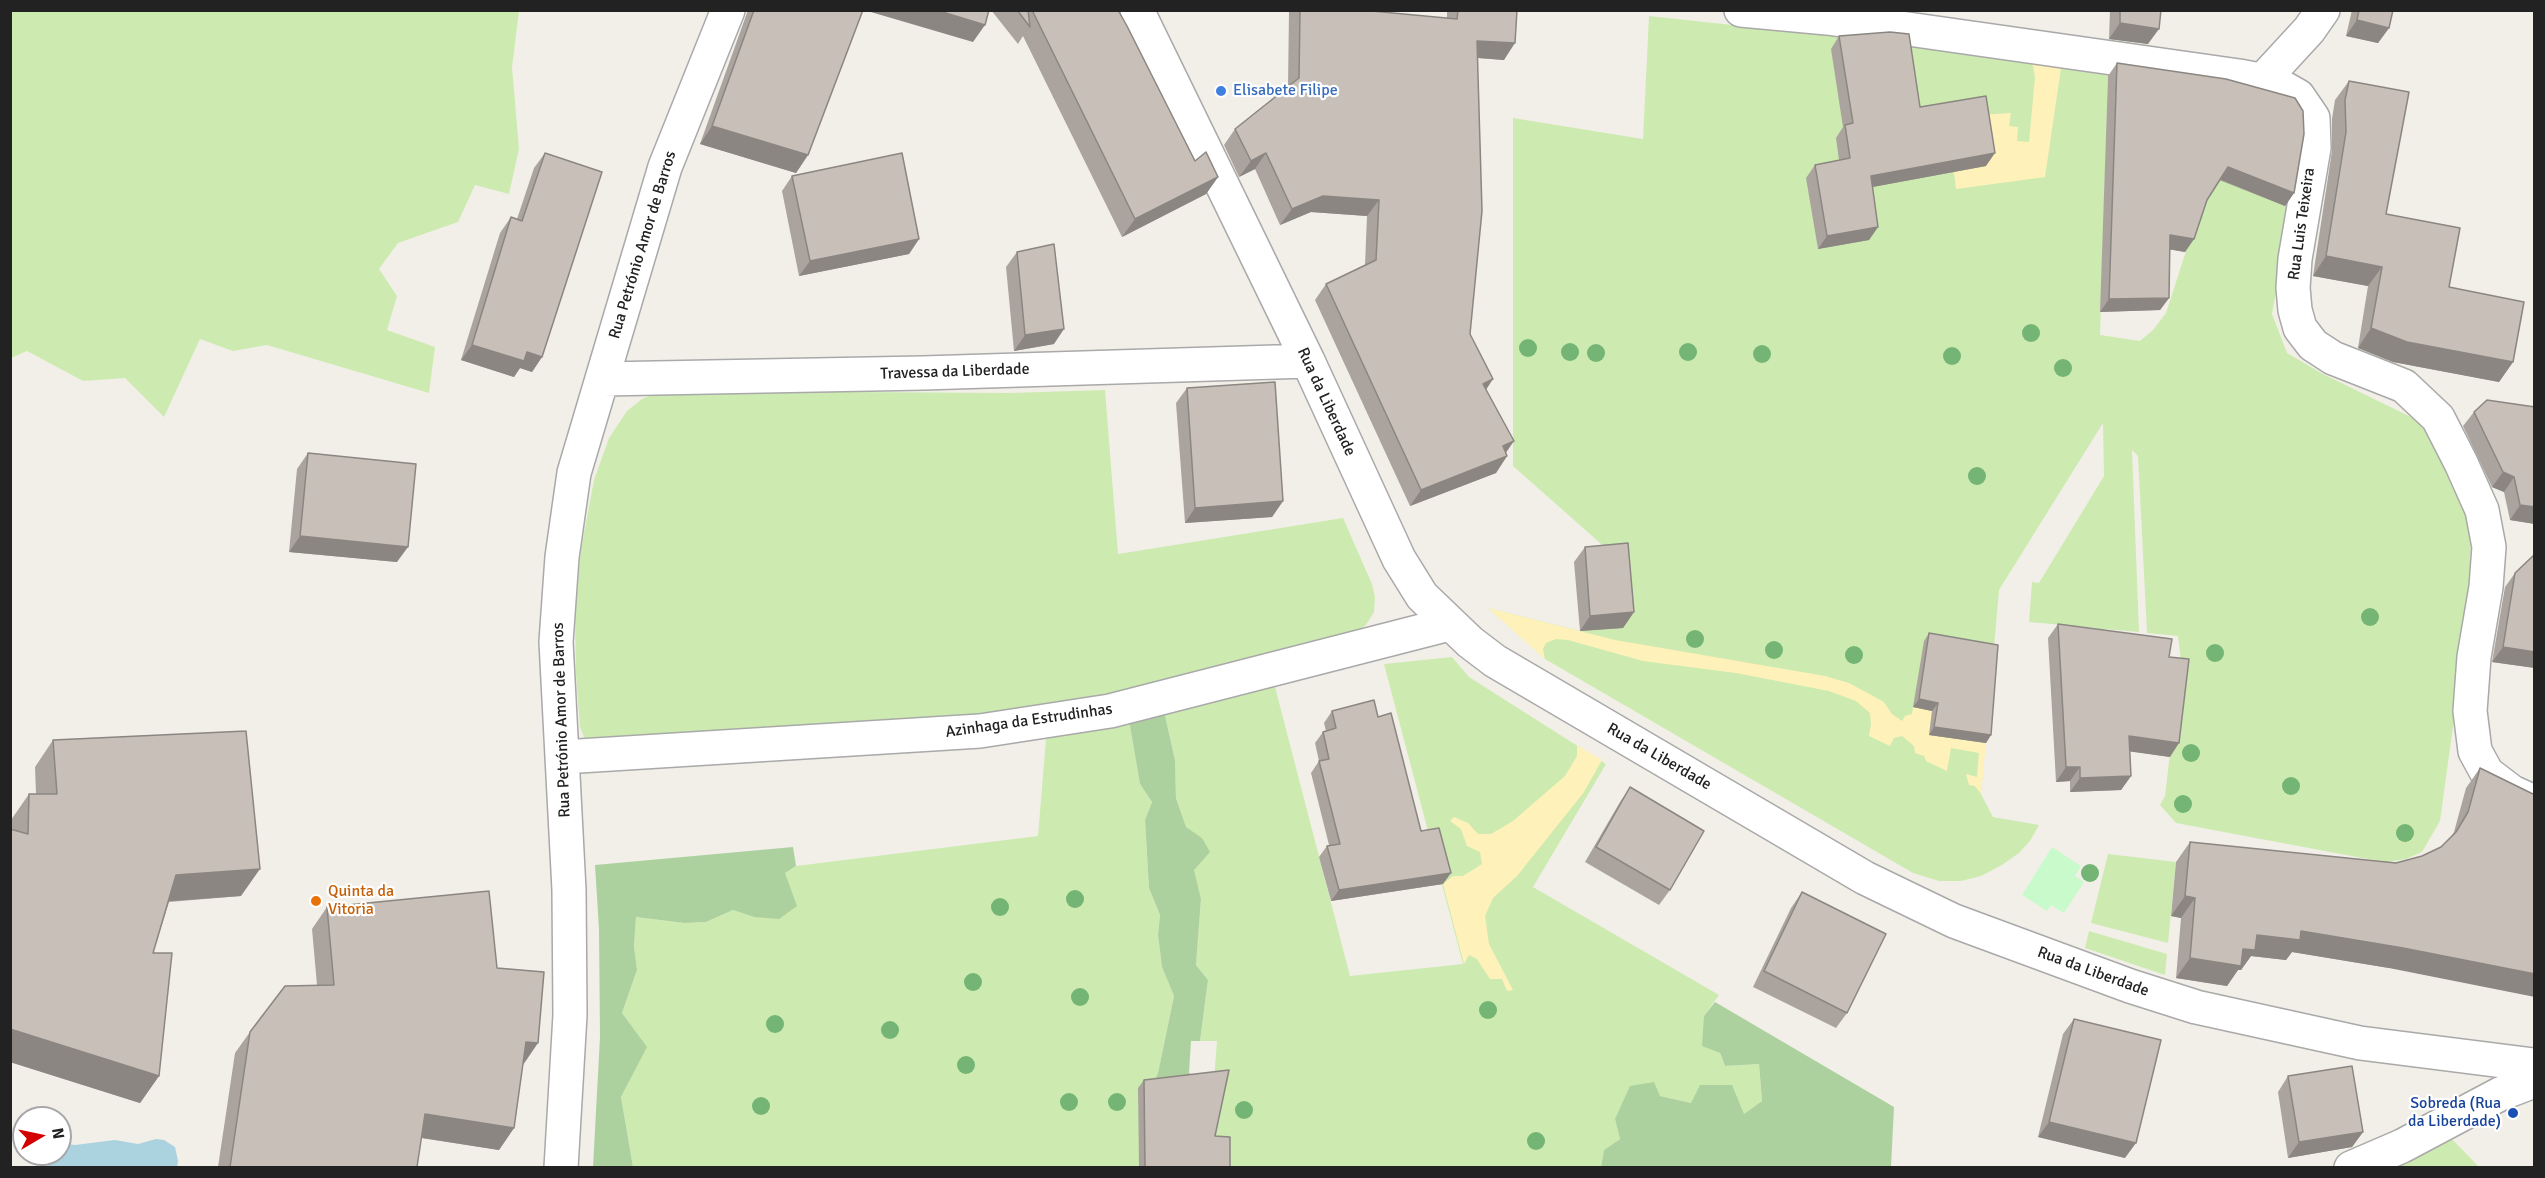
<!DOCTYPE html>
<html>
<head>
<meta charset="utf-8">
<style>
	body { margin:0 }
	#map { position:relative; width:2545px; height:1178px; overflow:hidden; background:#f2efe9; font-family:Signika,sans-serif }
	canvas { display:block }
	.frame { position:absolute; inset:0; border:12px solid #222; pointer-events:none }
	.north { position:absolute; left:12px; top:1106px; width:60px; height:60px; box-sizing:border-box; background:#fff; border:2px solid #a7a7a7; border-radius:50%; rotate:81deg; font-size:16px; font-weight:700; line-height:24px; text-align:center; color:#222 }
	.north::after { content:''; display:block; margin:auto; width:21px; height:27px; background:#d40000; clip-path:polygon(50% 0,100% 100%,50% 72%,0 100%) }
</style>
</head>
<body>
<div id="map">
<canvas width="2545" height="1178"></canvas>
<div class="frame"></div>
<div class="north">N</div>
</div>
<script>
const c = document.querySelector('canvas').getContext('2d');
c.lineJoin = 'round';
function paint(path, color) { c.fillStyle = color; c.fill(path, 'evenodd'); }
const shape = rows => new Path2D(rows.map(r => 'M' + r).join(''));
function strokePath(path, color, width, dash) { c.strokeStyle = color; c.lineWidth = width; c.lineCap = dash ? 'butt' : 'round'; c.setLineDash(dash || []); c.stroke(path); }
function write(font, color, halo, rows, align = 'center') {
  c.font = font + ' Signika,sans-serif'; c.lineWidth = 4.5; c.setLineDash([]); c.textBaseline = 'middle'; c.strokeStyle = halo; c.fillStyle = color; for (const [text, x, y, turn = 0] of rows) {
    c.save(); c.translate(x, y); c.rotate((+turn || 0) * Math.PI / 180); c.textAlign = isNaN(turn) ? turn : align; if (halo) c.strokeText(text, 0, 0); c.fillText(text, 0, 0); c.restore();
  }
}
paint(shape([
	[11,10,519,11,512,67,519,149,509,194,475,185,458,222,398,243,379,269,397,296,387,330,435,347,429,393,267,345,233,351,200,339,164,417,125,378,83,381,27,351,11,358],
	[1649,16,1899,43,2108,75,2100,335,2140,341,2153,330,2166,313,2199,211,2256,103,2291,209,2272,314,2287,353,2323,374,2415,419,2429,434,2467,510,2471,537,2469,610,2440,821,2422,852,2406,859,2388,862,2362,858,2176,823,2160,805,2165,796,2181,660,2178,636,2147,633,2138,456,2132,450,2139,632,2105,629,2105,693,2098,694,2097,628,2029,622,2032,582,2039,583,2104,476,2103,423,1999,590,1981,794,1993,817,2039,825,2030,841,2019,853,2002,865,1981,876,1961,881,1939,881,1913,873,1545,659,1488,608,1580,631,1623,627,1617,558,1513,466,1513,118,1643,139],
	[1105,390,1118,554,1343,518,1372,584,1375,597,1374,612,1366,625,1354,633,1148,687,1048,707,939,720,592,741,584,737,580,727,576,674,575,613,581,549,594,480,609,438,627,411,642,399,659,392,686,391,1008,393],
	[1452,657,1469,677,1606,764,1533,887,1719,995,1704,1016,1725,1066,1759,1064,1762,1101,1743,1115,1660,1096,1615,1119,1620,1139,1604,1150,1601,1167,1225,1167,1209,1144,1217,1041,1200,1041,1208,980,1196,965,1201,899,1193,870,1202,838,1186,828,1176,797,1175,760,1164,711,1274,683,1350,976,1463,964,1384,664],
	[1129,720,1140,784,1152,802,1145,820,1149,888,1160,915,1158,935,1162,967,1174,996,1158,1073,1152,1086,1139,1167,633,1167,621,1097,646,1047,622,1013,637,970,634,946,636,917,684,923,706,922,733,910,754,917,785,873,796,866,1038,836,1046,739],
	[2108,854,2176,862,2168,943,2091,923],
	[2089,931,2167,954,2165,975,2085,948],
	[2451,1138,2479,1167,2381,1168]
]), '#cdebb0');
paint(shape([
	[1164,711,1175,760,1176,798,1186,827,1202,838,1210,852,1194,870,1201,899,1196,965,1208,980,1200,1041,1191,1041,1189,1073,1194,1075,1152,1086,1158,1073,1174,996,1162,967,1158,935,1160,915,1149,888,1145,820,1152,802,1140,784,1129,720],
	[793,847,796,866,785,873,797,906,779,919,754,917,733,910,706,922,684,923,636,917,634,946,637,970,622,1013,647,1047,621,1097,633,1167,593,1167,600,1037,599,929,595,865],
	[1715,1002,1894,1107,1891,1167,1601,1167,1604,1150,1620,1139,1615,1119,1630,1086,1654,1082,1660,1096,1691,1103,1700,1085,1732,1085,1744,1114,1762,1101,1759,1064,1725,1066,1720,1053,1702,1046,1704,1016]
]), '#add19e');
paint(shape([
	[2019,55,2061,68,2045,177,1956,189,1954,172,1986,165,1978,115,2011,113,2009,126,2018,127,2017,141,2029,142,2035,77,2033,66,2028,60],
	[1488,608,1615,640,1825,676,1849,683,1884,702,1892,714,1902,721,1905,716,1912,714,1913,707,1932,711,1929,735,1986,743,1981,794,1975,786,1969,785,1966,774,1977,777,1979,753,1951,748,1947,771,1926,761,1924,756,1915,753,1914,746,1902,736,1894,738,1890,746,1869,736,1871,724,1870,713,1856,701,1829,691,1736,673,1643,661,1568,640,1556,639,1546,643,1543,649,1545,659],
	[1577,745,1602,760,1584,792,1517,876,1493,898,1485,916,1489,944,1513,990,1507,991,1502,979,1490,979,1477,959,1469,955,1464,964,1443,884,1453,876,1463,876,1482,864,1480,852,1467,846,1461,829,1450,821,1454,817,1468,823,1478,834,1491,834,1513,821,1565,776,1577,756]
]), '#fff1ba');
paint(shape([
	[2052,847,2081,866,2075,876,2084,882,2064,913,2051,905,2047,911,2022,895]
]), '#c8facc');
paint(shape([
	[156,1139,164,1140,175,1147,178,1161,177,1167,48,1168,47,1165,49,1154,60,1154,60,1144,62,1143,75,1145,115,1140,138,1144]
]), '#aad3df');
const minor = shape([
	[1137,10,1308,361,1399,559,1422,596,1470,642,1495,661,1865,878,1954,921,2130,986,2196,1007,2360,1043,2534,1065],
	[1741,10,1827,18,1908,29,2239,76,2275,83,2298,96,2313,118,2314,148,2295,259,2293,288,2295,310,2300,328,2313,345,2333,358,2404,386,2438,418,2461,463,2482,510,2489,547,2486,587,2474,657,2470,711,2475,751,2487,773,2512,792,2534,802],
	[2262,81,2309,30,2323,10],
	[603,379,923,373,1308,361],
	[563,757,980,731,1110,711,1449,624],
	[561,1168,570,1015,569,890,556,642,562,557,574,473,665,167,728,10],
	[2351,1168,2402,1146,2500,1094,2534,1081]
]);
strokePath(minor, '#a9a9a9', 36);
strokePath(minor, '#fff', 33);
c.fillStyle = '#74b475';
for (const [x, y] of [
	[2031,333],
	[1528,348],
	[1570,352],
	[1688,352],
	[1596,353],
	[1762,354],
	[1952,356],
	[2063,368],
	[1977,476],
	[2370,617],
	[1695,639],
	[1774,650],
	[2215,653],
	[1854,655],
	[2191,753],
	[2291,786],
	[2183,804],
	[2405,833],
	[2090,873],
	[1075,899],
	[1000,907],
	[973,982],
	[1080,997],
	[1488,1010],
	[775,1024],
	[890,1030],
	[966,1065],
	[1069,1102],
	[1117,1102],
	[761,1106],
	[1244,1110],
	[1536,1141]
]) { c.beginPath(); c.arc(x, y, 9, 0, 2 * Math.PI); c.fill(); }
paint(shape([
	[748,10,863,10,808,155,796,173,700,144],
	[991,10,1118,10,1195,161,1218,177,1206,194,1122,237,1023,36,1018,44],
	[1289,10,1361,10,1447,18,1447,10,1517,10,1504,60,1478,58,1470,334,1486,390,1507,456,1496,473,1410,506,1315,300,1326,284,1365,265,1367,216,1311,212,1280,225,1255,169,1239,177,1224,145,1235,129,1288,87],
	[2110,10,2161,10,2148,44,2109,39],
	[2352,10,2393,10,2389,28,2378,43,2346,36],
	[1839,36,1986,166,1872,187,1878,227,1869,240,1818,249,1806,178,1815,165,1839,160,1836,138,1843,127,1831,49],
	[2117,63,2294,193,2285,206,2219,180,2207,200,2194,239,2185,252,2169,249,2169,298,2160,310,2100,312,2108,76],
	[2349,81,2386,214,2513,362,2499,382,2393,362,2358,348,2368,286,2313,276,2332,151,2332,119,2335,100],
	[545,153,542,357,532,372,520,368,514,377,461,360,500,233,511,217,517,219,534,168],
	[792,176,919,239,909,254,799,276,782,191],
	[1017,252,1054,344,1014,351,1006,267],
	[1187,388,1283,501,1272,517,1185,523,1176,403],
	[2535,407,2535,524,2510,520,2504,492,2492,487,2463,426,2474,412],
	[308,453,397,562,289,552,297,469],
	[1585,547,1634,612,1623,628,1580,631,1574,562],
	[2535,554,2535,668,2492,662,2505,587,2515,573],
	[2058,624,2169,657,2170,757,2130,751,2131,776,2121,790,2070,792,2070,781,2056,782,2048,638],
	[1929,633,1991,735,1986,743,1929,735,1932,711,1913,707,1924,641],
	[1332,711,1378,717,1421,831,1443,884,1331,901,1319,857,1327,846,1329,845,1311,773,1319,761,1315,743,1323,732,1326,731,1324,723],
	[53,740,241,896,169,902,153,953,159,1076,140,1103,10,1062,11,820,29,794,36,794,35,767],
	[2480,768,2535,795,2389,968,2292,952,2286,960,2251,956,2241,970,2238,970,2227,986,2176,978,2181,918,2171,916,2176,862,2190,842,2396,863,2422,856,2441,847,2451,837,2454,832,2466,788],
	[1630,787,1670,890,1659,905,1585,862,1620,802],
	[1802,892,1847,1013,1836,1028,1753,987,1791,908],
	[327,907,497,968,523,1064,514,1128,499,1150,421,1138,417,1167,218,1167,235,1053,250,1032,317,985,312,929],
	[2074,1019,2125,1158,2038,1137,2063,1034],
	[2288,1076,2363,1132,2352,1147,2288,1158,2278,1092],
	[1144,1080,1215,1136,1230,1167,1139,1167,1138,1088]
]), '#aba49e');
paint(shape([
	[864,10,936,10,985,25,973,42],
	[2357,20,2389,28,2378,43,2346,36],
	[2120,23,2159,29,2148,44,2109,39],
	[1477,41,1515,43,1504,60,1466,57],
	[712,126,808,155,796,173,700,144],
	[1266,153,1255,169,1239,177,1251,161],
	[1995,153,1986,166,1862,189,1871,176],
	[2228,167,2294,193,2285,206,2219,179],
	[1218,177,1206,194,1122,237,1135,219],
	[1323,196,1379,200,1367,216,1311,212,1280,225,1292,209],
	[1878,227,1869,240,1818,249,1827,236],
	[2170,235,2194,239,2185,252,2161,248],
	[919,239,909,254,799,276,810,261],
	[2326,256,2382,267,2368,286,2313,276],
	[2169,298,2160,310,2100,312,2109,299],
	[2371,328,2513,362,2499,382,2393,362,2358,348],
	[1064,329,1054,344,1014,351,1025,335],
	[472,345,527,352,542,357,532,372,520,368,514,377,461,360],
	[1493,379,1482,396,1483,384],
	[1514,441,1503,457,1503,446],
	[1507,456,1496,473,1410,506,1421,490],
	[2503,472,2514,477,2504,492,2492,487],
	[1283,501,1272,517,1185,523,1195,508],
	[2520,505,2535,507,2535,524,2510,520],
	[300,536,408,547,397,562,289,552],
	[1634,612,1623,628,1580,631,1590,616],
	[2503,647,2535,652,2535,668,2492,662],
	[1919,699,1938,703,1932,711,1913,707],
	[1934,727,1991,735,1986,743,1929,735],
	[2129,736,2179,743,2170,757,2119,750],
	[2066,767,2080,767,2070,781,2056,782],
	[2131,776,2121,790,2070,792,2080,778],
	[260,869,241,896,158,902,176,875],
	[1451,873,1443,884,1331,901,1339,890],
	[2185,896,2195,898,2181,918,2171,916],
	[2301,931,2403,948,2535,974,2535,997,2389,968,2292,952,2286,960,2251,956,2241,970,2238,970,2227,986,2176,978,2190,958,2243,949,2257,935],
	[10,1029,159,1076,140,1103,10,1062],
	[526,1042,538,1043,523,1065],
	[425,1114,514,1128,499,1150,410,1136],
	[2049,1122,2136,1143,2125,1158,2038,1137],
	[2363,1132,2352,1147,2288,1158,2299,1142]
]), '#8b8681');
const building = shape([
	[754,10,863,10,808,155,712,126,754,10],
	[936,10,989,10,985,25,936,10],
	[1017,10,1028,10,1030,27,1017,10],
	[1032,10,1118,10,1127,26,1195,161,1206,152,1218,177,1135,219,1032,10],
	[1300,10,1361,10,1457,19,1458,10,1517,10,1515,43,1477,41,1482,211,1470,334,1493,379,1483,384,1514,441,1503,446,1507,456,1421,490,1326,284,1376,260,1379,200,1323,196,1292,209,1266,153,1251,161,1235,129,1299,78,1300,10],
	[2120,10,2161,10,2159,29,2120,23,2120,10],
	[2359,10,2393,10,2389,28,2357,20,2359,10],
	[1890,32,1909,34,1920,107,1986,96,1995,153,1871,176,1878,227,1827,236,1815,165,1850,158,1845,125,1853,123,1839,36,1890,32],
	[2117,63,2226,79,2295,98,2303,111,2304,134,2294,193,2228,167,2207,200,2194,239,2170,235,2169,298,2109,299,2117,63],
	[2349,81,2409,92,2386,214,2460,228,2449,287,2524,302,2513,362,2407,342,2371,328,2382,267,2326,256,2346,132,2345,100,2349,81],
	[545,153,602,172,542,357,527,352,524,361,472,345,511,217,522,221,545,153],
	[902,153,919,239,810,261,792,176,902,153],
	[1054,244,1064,329,1025,335,1017,252,1054,244],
	[1275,382,1283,501,1195,508,1187,388,1275,382],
	[2487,400,2535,407,2535,507,2520,505,2514,477,2503,472,2474,412,2487,400],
	[308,453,416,464,408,547,300,536,308,453],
	[1628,543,1634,612,1590,616,1585,547,1628,543],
	[2535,554,2535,652,2503,647,2515,573,2535,554],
	[2058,624,2172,639,2169,657,2189,659,2179,743,2129,736,2131,776,2080,778,2080,767,2066,767,2058,624],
	[1929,633,1998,645,1991,735,1934,727,1938,703,1919,699,1929,633],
	[1374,700,1378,717,1391,713,1421,831,1439,828,1451,873,1339,890,1327,846,1340,844,1319,761,1329,759,1323,732,1336,728,1332,711,1374,700],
	[246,731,260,869,176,875,153,953,172,953,159,1076,10,1029,10,829,28,834,29,794,57,794,53,740,246,731],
	[2480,768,2535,795,2535,974,2403,948,2301,931,2300,940,2257,935,2255,950,2243,949,2241,966,2190,958,2195,898,2185,896,2190,842,2396,863,2422,856,2441,847,2456,832,2468,812,2480,768],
	[1630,787,1704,831,1670,890,1596,847,1630,787],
	[489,891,497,968,544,972,538,1043,526,1042,514,1128,425,1114,417,1167,230,1167,250,1032,285,986,334,985,327,907,489,891],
	[1802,892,1886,934,1847,1013,1764,971,1802,892],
	[2074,1019,2161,1040,2136,1143,2049,1122,2074,1019],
	[2352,1066,2363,1132,2299,1142,2288,1076,2352,1066],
	[1229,1070,1215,1136,1230,1137,1230,1167,1145,1167,1144,1080,1229,1070]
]);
paint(building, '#c7bfb8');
strokePath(building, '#8b8681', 1.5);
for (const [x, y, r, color] of [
	[1221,91,6,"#3f7fe0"],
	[316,901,6,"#e8710a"],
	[2513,1113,6,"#1a4fb4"]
]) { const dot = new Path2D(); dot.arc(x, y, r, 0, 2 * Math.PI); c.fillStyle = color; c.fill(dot); strokePath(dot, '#fff', 2); }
write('16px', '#366cbe', '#fff', [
	["Elisabete Filipe",1233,91]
], 'left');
write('16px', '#222', '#fff', [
	["Rua Luis Teixeira",2302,224,-82],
	["Rua Petrónio Amor de Barros",643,245,-73],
	["Travessa da Liberdade",955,372,-2],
	["Rua da Liberdade",1326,402,65],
	["Rua Petrónio Amor de Barros",562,720,-92],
	["Azinhaga da Estrudinhas",1029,721,-8],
	["Rua da Liberdade",1659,757,30],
	["Rua da Liberdade",2093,972,20]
]);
write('16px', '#c56008', '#fff', [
	["Quinta da",328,892],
	["Vitoria",328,910]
], 'left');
write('16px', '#164399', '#fff', [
	["Sobreda (Rua",2501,1104],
	["da Liberdade)",2501,1122]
], 'right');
</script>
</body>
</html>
